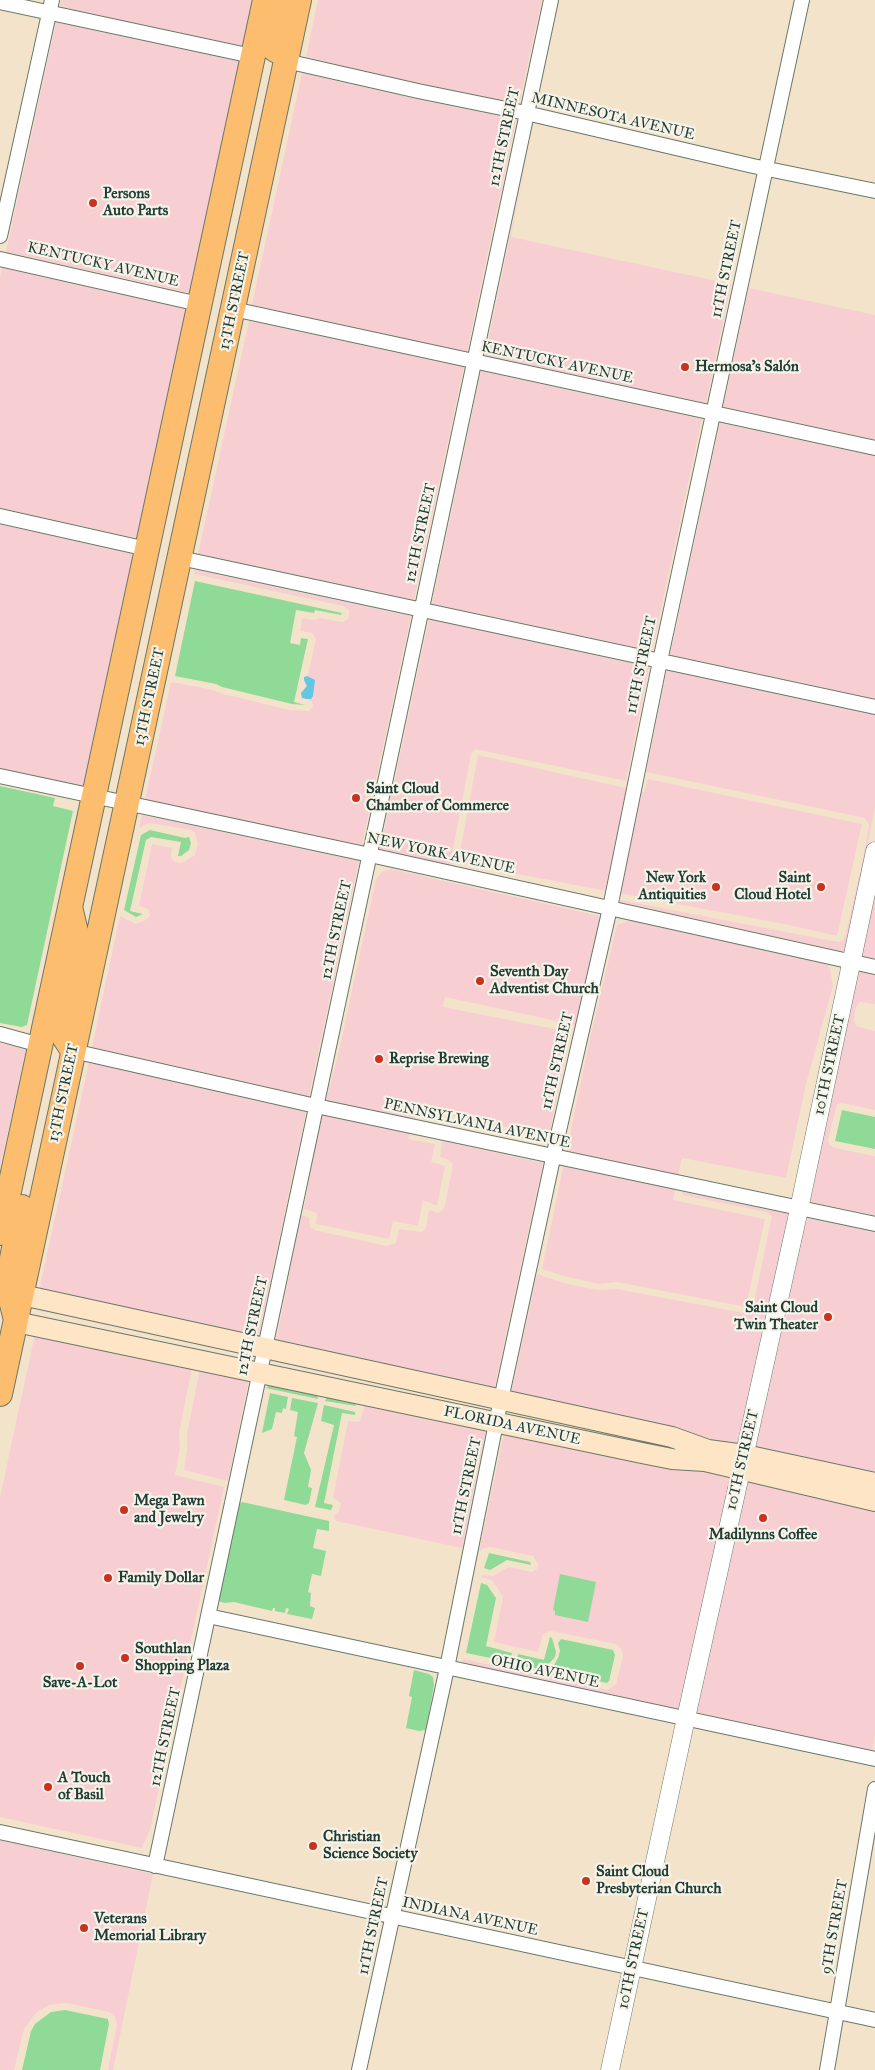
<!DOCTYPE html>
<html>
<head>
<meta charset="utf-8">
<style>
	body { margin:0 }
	canvas { display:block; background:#f4e3cb }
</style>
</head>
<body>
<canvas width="875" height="2070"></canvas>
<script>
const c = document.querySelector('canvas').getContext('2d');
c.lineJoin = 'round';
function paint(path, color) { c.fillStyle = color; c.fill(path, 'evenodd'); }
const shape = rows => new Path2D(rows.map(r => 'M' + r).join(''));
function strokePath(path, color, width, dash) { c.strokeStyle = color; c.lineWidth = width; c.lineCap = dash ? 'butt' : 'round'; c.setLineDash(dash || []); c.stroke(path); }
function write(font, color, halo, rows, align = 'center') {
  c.font = font + ' "IM FELL Great Primer",serif'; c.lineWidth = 4.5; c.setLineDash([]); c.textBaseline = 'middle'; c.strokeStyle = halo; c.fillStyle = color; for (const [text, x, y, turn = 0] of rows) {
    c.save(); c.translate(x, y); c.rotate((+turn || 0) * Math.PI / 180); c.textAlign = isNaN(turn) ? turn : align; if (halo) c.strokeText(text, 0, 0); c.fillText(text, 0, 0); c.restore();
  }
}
paint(shape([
	[61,0,253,0,243,46,60,7],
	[318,0,542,0,519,104,419,84,306,57],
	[56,22,240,61,190,293,6,252],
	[302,73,416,99,516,119,467,352,252,305],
	[534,123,511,237,731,284,706,403,485,356],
	[2,267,186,309,137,538,0,508,0,278],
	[749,288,875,315,875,440,723,407],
	[249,321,464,367,414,600,198,554],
	[481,371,702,419,652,651,432,604],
	[720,423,875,456,875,699,670,655],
	[0,524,133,554,83,787,0,768],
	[195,570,411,616,362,845,145,800,171,682,214,690,220,693,290,710,309,711,313,706,312,702,303,697,316,639,312,633,300,631,302,618,315,620,320,618,342,622,347,620,349,617,349,610,343,606,194,574],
	[429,619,649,667,626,781,475,749,471,754,450,865,380,849],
	[667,670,875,715,875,808,845,952,620,902,620,900,838,942,842,941,845,937,863,860,869,825,865,818,646,772],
	[478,755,644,792,648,779,862,824,837,936,784,924,458,863],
	[142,815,359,861,309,1096,92,1047,120,916,136,924,146,920,150,915,148,909,139,906,152,844,172,848,171,858,175,862,182,863,195,855,198,844,195,833,191,830,149,823,139,828],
	[391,869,600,916,575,1025,445,997,443,1007,570,1032,550,1131,545,1135,533,1133,418,1108,408,1139,435,1144,431,1162,445,1166,437,1206,423,1200,418,1226,393,1221,389,1239,316,1224,317,1213,304,1209,318,1131,339,1051,376,879,382,872],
	[875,895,875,959,862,956],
	[627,921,635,921,825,963,830,968,833,986,806,1084,786,1178,682,1158,673,1200,765,1219,746,1307,617,1282,599,1284,567,1277,542,1269,590,1038,617,925],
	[859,972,875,975,875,1004,860,1002,856,1007,854,1020,856,1026,875,1031,875,1110,842,1103,837,1104,828,1141,830,1145,835,1148,875,1156,875,1215,810,1202],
	[0,1043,26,1049,0,1167],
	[89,1062,306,1112,258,1338,39,1291],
	[442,1141,543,1163,494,1390,276,1342,301,1215,309,1217,310,1227,315,1230,387,1246,396,1243,399,1229,421,1232,426,1228,429,1210,438,1213,444,1209,453,1165,449,1160,440,1157],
	[683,1192,789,1214,737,1447,511,1394,537,1274,564,1283,597,1290,617,1289,744,1313,752,1311,772,1216,766,1212,682,1195],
	[806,1218,875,1232,875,1475,755,1449],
	[35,1334,193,1363,179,1433,180,1448,175,1475,224,1487,150,1830,142,1848,0,1817,0,1497],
	[200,1368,249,1379,228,1481,184,1470,187,1450,187,1434],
	[363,1403,486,1429,462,1548,336,1521,334,1516,339,1511,341,1504,338,1501,333,1498,348,1421,356,1422,360,1421,364,1407],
	[504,1433,731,1475,679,1709,462,1663,463,1659,537,1675,550,1672,561,1680,608,1690,616,1684,623,1657,622,1650,616,1644,551,1631,543,1634,538,1652,494,1642,503,1597,492,1580,482,1577,482,1575,493,1576,509,1567,532,1572,538,1568,538,1564,533,1556,490,1547,484,1548,479,1552],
	[748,1480,875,1509,875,1736,872,1751,696,1712],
	[0,1840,153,1874,113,2070,108,2070,117,2025,115,2017,109,2012,66,2003,49,2005,37,2012,24,2029,14,2070,0,2070]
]), '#f7cfd3');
paint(shape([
	[195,581,342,613,341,615,315,610,314,613,296,610,290,643,300,645,301,638,308,639,294,702,305,705,292,704,222,687,216,684,175,676],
	[0,786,55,798,53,806,73,811,27,1025,22,1027,0,1023],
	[150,830,185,838,189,837,191,843,189,850,181,856,178,856,181,842,151,837,146,840,130,911,143,914,136,917,124,910,141,835],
	[842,1110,875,1117,875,1149,835,1141],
	[273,1382,316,1390,318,1399,266,1388],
	[270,1393,288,1397,286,1409,283,1408,282,1413,276,1412,272,1429,262,1433],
	[329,1393,354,1401,356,1406,325,1401],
	[292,1398,318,1403,304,1453,311,1470,308,1487,312,1488,309,1503,306,1505,284,1500,297,1437,294,1436,298,1412,290,1410],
	[324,1405,355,1412,355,1415,342,1413,324,1503,333,1505,331,1510,315,1507,334,1425,321,1421],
	[242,1502,329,1521,329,1531,317,1529,313,1548,326,1551,321,1576,312,1574,308,1592,311,1593,310,1606,315,1608,312,1619,287,1614,289,1609,286,1608,285,1613,275,1611,275,1608,273,1608,272,1611,234,1602,225,1603,218,1601,239,1504],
	[489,1553,530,1562,531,1565,507,1560,490,1570,484,1568],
	[560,1574,596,1582,588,1622,555,1615,555,1611,553,1610],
	[481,1583,487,1585,496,1598,486,1646,512,1653,510,1662,466,1653],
	[550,1637,552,1638,556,1652,555,1657,547,1666,538,1669,516,1664,518,1654,544,1660],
	[561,1639,613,1650,615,1655,609,1681,607,1683,559,1672,554,1665,558,1658,560,1651,558,1643],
	[414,1670,429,1674,433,1677,434,1685,426,1730,419,1731,406,1728,412,1697,409,1696],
	[65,2010,108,2019,109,2024,100,2070,22,2070,31,2031,35,2024,51,2012]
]), '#8fda96');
paint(shape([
	[307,676,315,680,313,696,311,699,307,699,302,698,301,693,307,686,304,680,304,677]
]), '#63c7e1');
const minor = shape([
	[0,2,252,56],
	[286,61,418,91,526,113,753,166,875,191],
	[0,236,52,0],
	[0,259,199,304],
	[233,309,875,448],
	[0,516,147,549],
	[180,558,875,707],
	[0,776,370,855,875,967],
	[0,1034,40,1045],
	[73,1051,316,1106,875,1224],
	[208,1616,875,1759],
	[0,1832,875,2020],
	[155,1866,551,0],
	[359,2070,447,1668,496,1423,558,1135,610,908,660,661,802,0],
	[827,2070,875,1789]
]);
const tertiary = shape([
	[610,2070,686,1718,796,1223,875,851]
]);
const secondary = shape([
	[22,1295,672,1437,708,1450,745,1455,875,1483],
	[16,1322,642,1453,672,1459,705,1461,875,1501]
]);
const trunk = shape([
	[277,51,274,49,275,33,282,0],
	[71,911,79,945,62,1021,62,1034,73,1051],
	[0,1233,265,0],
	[15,1316,7,1284,22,1207],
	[0,1394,299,0]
]);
strokePath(minor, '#6a7769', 16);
strokePath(tertiary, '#6a7769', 19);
strokePath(secondary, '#6a7769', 22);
strokePath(trunk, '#6a7769', 26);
strokePath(minor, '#fff', 14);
strokePath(tertiary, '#fff', 18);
strokePath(secondary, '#fee5c5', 20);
strokePath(trunk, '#fcbd6f', 24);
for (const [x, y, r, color] of [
	[93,203,5,"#c8321e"],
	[685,367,5,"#c8321e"],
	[356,798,5,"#c8321e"],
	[716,887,5,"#c8321e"],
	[821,887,5,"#c8321e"],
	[480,981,5,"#c8321e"],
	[379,1059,5,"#c8321e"],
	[828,1317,5,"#c8321e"],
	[124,1510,5,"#c8321e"],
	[763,1518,5,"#c8321e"],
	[108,1578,5,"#c8321e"],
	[125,1658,5,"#c8321e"],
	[80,1666,5,"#c8321e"],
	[48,1787,5,"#c8321e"],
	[313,1846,5,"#c8321e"],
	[586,1881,5,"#c8321e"],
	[84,1928,5,"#c8321e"]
]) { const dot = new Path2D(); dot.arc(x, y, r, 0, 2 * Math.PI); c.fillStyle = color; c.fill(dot); strokePath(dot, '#f7f3e8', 2); }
write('15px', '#1f3d34', '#f7f3e8', [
	["MINNESOTA AVENUE",613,117,13],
	["12TH STREET",505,137,-78],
	["KENTUCKY AVENUE",103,265,13],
	["11TH STREET",727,269,-78],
	["13TH STREET",235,301,-78],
	["KENTUCKY AVENUE",557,363,12],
	["12TH STREET",421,533,-78],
	["11TH STREET",642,665,-78],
	["13TH STREET",150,697,-78],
	["NEW YORK AVENUE",441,854,12],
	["12TH STREET",337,930,-78],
	["11TH STREET",558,1061,-77],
	["10TH STREET",830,1065,-78],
	["13TH STREET",64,1093,-78],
	["PENNSYLVANIA AVENUE",477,1124,12],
	["12TH STREET",253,1326,-78],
	["FLORIDA AVENUE",512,1426,12],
	["10TH STREET",743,1460,-77],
	["11TH STREET",467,1486,-78],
	["OHIO AVENUE",545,1672,12],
	["12TH STREET",166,1737,-78],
	["INDIANA AVENUE",470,1917,12],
	["11TH STREET",374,1926,-78],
	["9TH STREET",835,1927,-80],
	["10TH STREET",634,1959,-78]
]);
write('bold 15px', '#1f3d34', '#f7f3e8', [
	["Persons",103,194],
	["Auto Parts",103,211],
	["Hermosa's Salón",695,367],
	["Saint Cloud",366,789],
	["Chamber of Commerce",366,806],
	["New York",706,878,"right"],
	["Antiquities",706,895,"right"],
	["Saint",811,878,"right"],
	["Cloud Hotel",811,895,"right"],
	["Seventh Day",490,972],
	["Adventist Church",490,989],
	["Reprise Brewing",389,1059],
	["Saint Cloud",818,1308,"right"],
	["Twin Theater",818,1325,"right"],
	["Mega Pawn",134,1501],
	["and Jewelry",134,1518],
	["Madilynns Coffee",763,1535,"center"],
	["Family Dollar",118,1578],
	["Southlan",135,1649],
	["Shopping Plaza",135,1666],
	["Save-A-Lot",80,1683,"center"],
	["A Touch",58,1778],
	["of Basil",58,1795],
	["Christian",323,1837],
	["Science Society",323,1854],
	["Saint Cloud",596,1872],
	["Presbyterian Church",596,1889],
	["Veterans",94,1919],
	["Memorial Library",94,1936]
], 'left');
</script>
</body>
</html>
